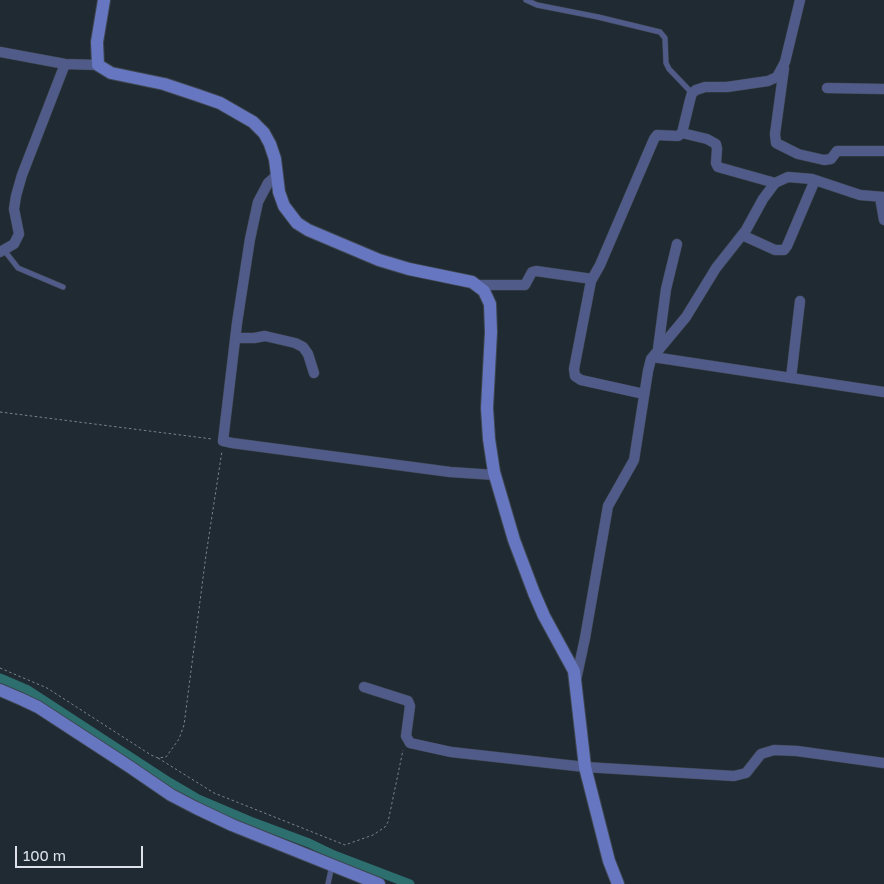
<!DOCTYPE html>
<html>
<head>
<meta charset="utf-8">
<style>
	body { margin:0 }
	#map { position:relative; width:884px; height:884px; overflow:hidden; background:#202a33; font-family:"Golos Text",sans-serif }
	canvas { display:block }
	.scale { position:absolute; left:15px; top:846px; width:128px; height:22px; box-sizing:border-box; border:2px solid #dce2e8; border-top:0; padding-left:6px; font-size:15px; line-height:18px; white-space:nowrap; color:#dce2e8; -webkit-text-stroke:4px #202a33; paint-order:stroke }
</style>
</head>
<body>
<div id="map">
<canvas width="884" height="884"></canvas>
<div class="scale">100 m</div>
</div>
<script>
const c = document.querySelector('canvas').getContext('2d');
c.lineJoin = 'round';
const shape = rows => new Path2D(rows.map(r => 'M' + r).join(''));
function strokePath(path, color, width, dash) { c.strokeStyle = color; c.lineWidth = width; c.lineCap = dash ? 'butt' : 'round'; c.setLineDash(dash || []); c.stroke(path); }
strokePath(shape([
	[0,678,28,690,169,782,198,799,250,821,309,843,334,855,410,884]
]), '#2d6e6e', 9);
const lane = shape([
	[526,0,537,5,598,17,660,32,665,38,666,63,669,69,692,93],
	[4,250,18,268,63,287],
	[328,884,332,865]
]);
const street = shape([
	[0,52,65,64,98,65],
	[784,68,775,134,776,143,798,154,824,160,831,159,837,151,884,151],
	[827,88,884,89],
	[682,133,707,139,716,144,717,149,716,163,718,167,775,183],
	[276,176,268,183,258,202,250,239,237,323,223,441,232,443,450,472,495,475],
	[880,197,884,220],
	[742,235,775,250,784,250,787,246,815,180],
	[0,252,14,244,19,234,14,209,16,196,22,175,65,64],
	[478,285,525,285,532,272,536,271,592,279],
	[235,338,254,338,265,336,295,343,303,347,308,354,314,373],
	[658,349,666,289,677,244],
	[653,357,884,392],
	[791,378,800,301],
	[644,394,581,380,575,376,574,369,591,281,600,265,654,139,657,135,678,136,682,133,690,100,692,93,696,90,705,87,727,87,768,81,777,77,785,62,800,0],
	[576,680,585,638,608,506,634,460,648,371,651,359,686,317,716,268,746,230,763,199,775,183,788,177,812,179,860,195,884,197],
	[364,687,408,701,410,706,406,736,410,743,451,752,585,767,734,776,746,773,761,754,774,750,797,751,884,763]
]);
const secondary = shape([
	[104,0,97,42,98,65,111,73,164,84,197,95,220,103,253,122,264,133,270,144,275,159,279,192,284,206,297,223,308,230,379,260,409,269,472,282,484,291,490,304,491,332,487,408,489,439,494,472,514,540,534,593,544,616,574,671,585,767,609,861,618,884],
	[0,690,21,699,38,707,130,767,171,795,196,808,232,825,379,884]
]);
strokePath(lane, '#3e4750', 6);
strokePath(street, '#3e4750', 11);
strokePath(secondary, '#3e4750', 14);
strokePath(shape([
	[0,412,212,439],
	[0,668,47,688,151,755,158,758,166,757,179,739,184,725,206,555,222,451],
	[158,758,214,793,345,845,373,835,385,827,388,822,403,750]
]), '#7c848c', 1, [2.5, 2.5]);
strokePath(lane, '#505b89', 5);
strokePath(street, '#505b89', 10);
strokePath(secondary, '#6676c0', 12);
</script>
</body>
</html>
